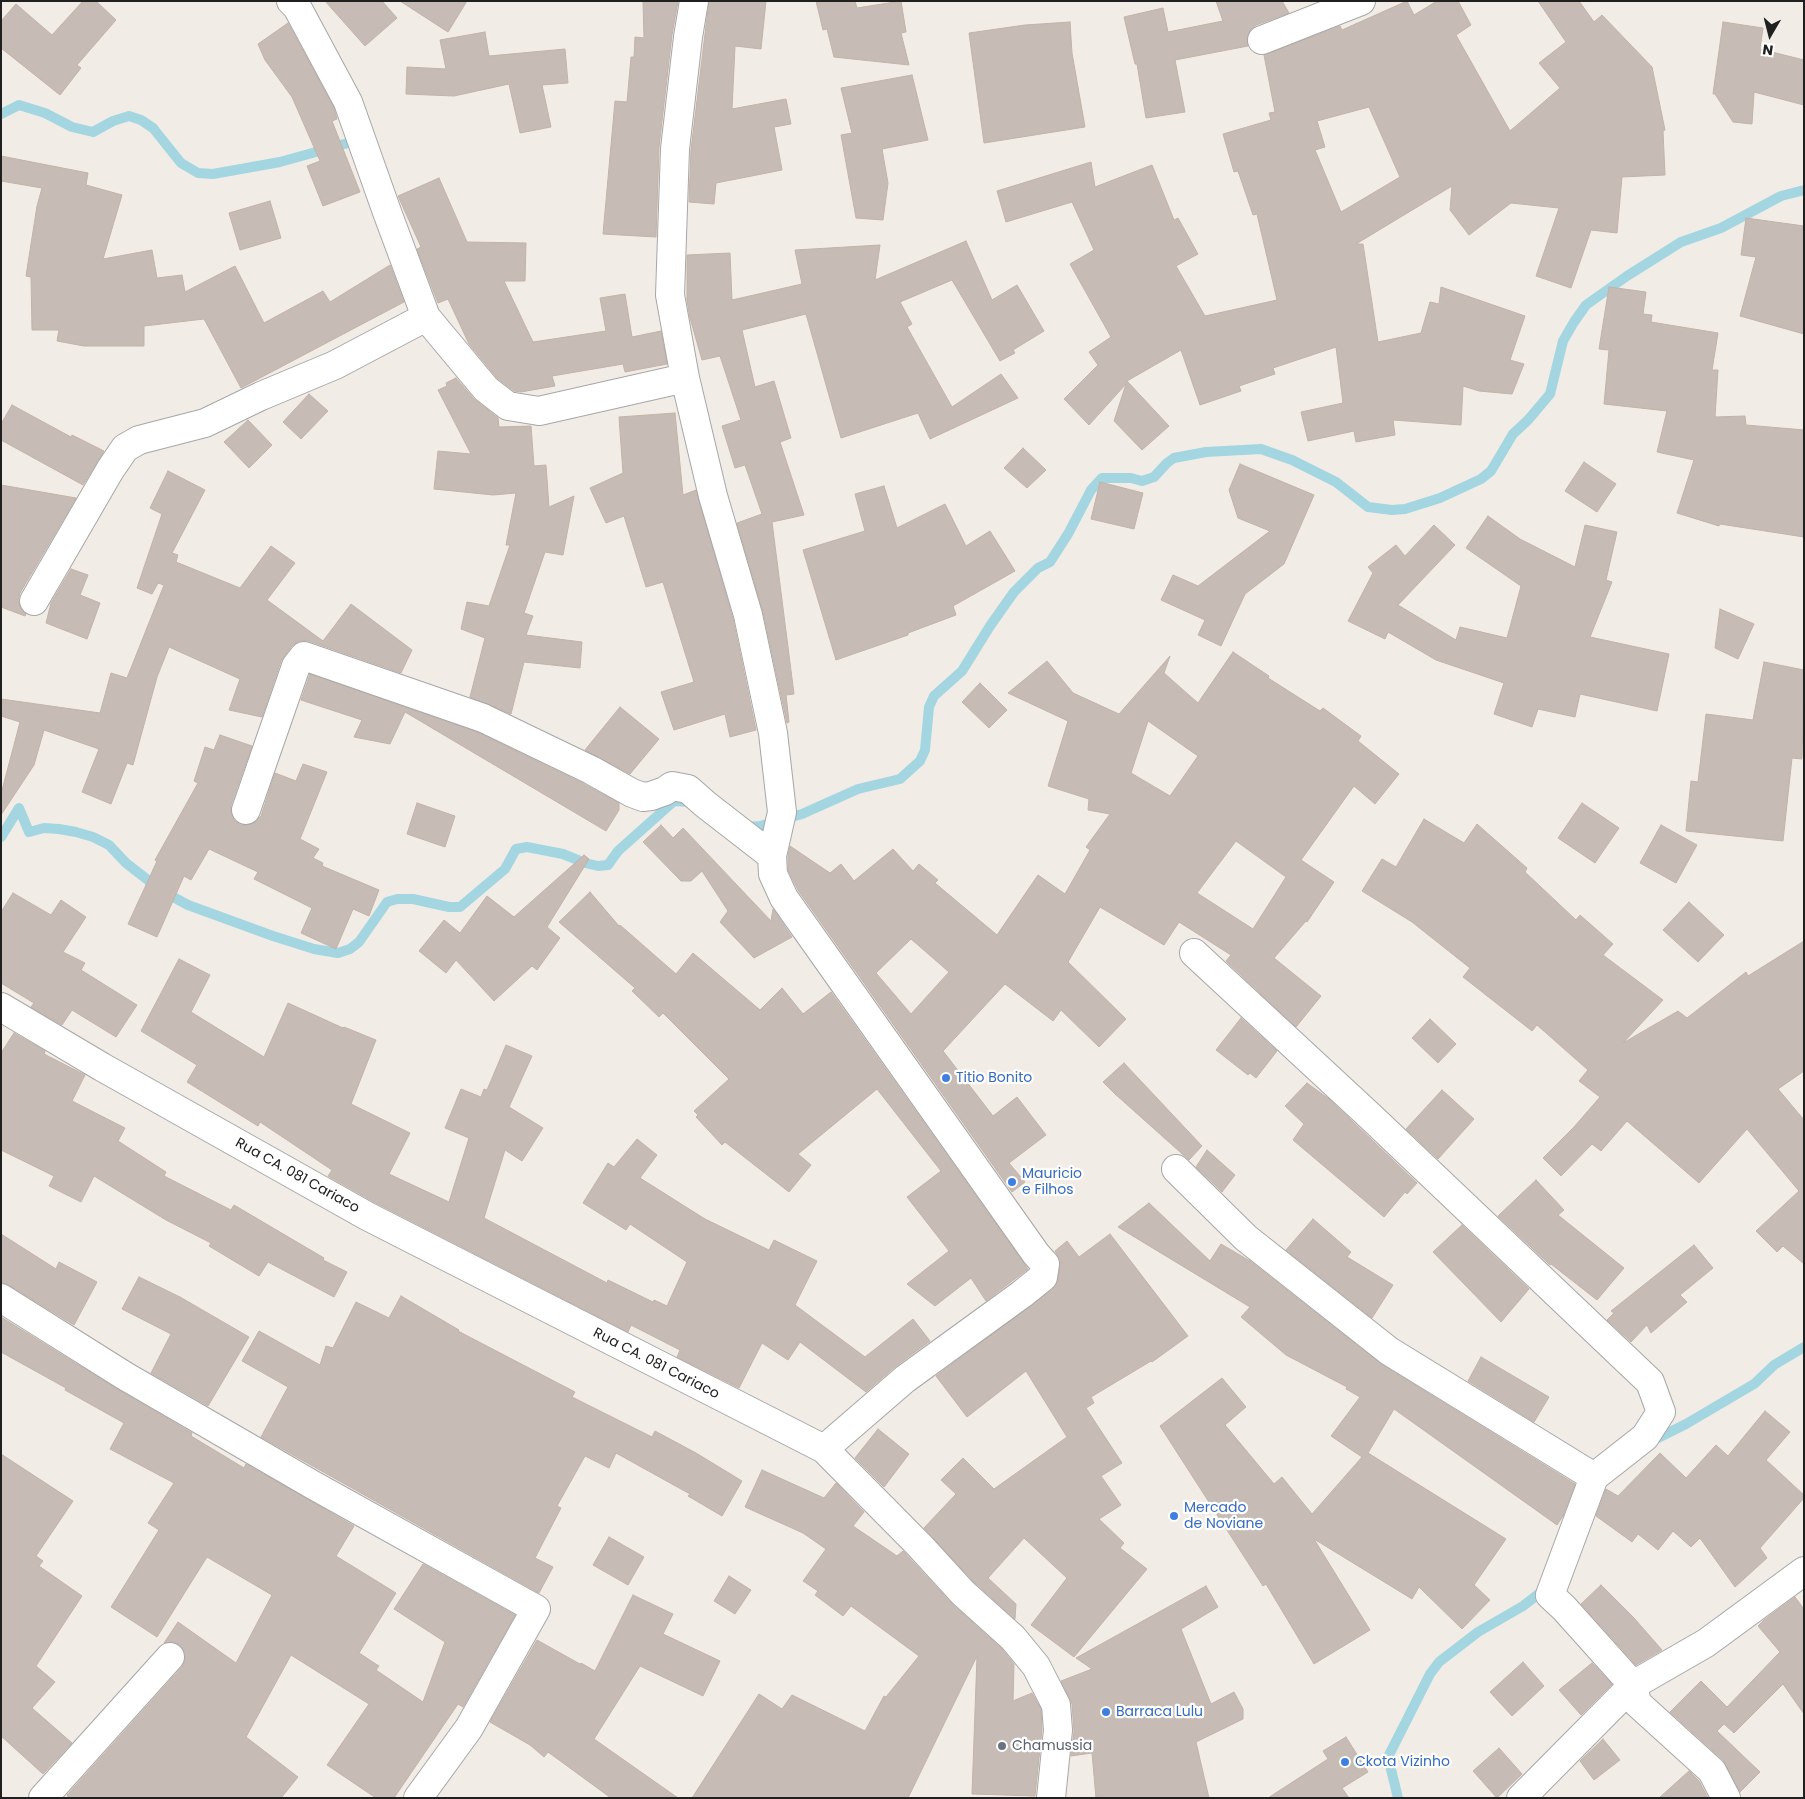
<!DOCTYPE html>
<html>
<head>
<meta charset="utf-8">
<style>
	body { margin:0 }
	#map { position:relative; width:1805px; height:1799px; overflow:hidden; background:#f1ede6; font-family:Poppins,sans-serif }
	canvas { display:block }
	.frame { position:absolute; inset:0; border:2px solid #202020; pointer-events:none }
	.north { position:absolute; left:1745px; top:10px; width:50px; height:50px; -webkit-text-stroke:4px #fff; paint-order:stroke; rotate:188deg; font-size:14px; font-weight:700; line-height:20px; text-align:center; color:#202020 }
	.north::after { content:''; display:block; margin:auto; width:18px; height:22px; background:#202020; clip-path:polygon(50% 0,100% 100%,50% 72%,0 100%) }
</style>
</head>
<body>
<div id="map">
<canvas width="1805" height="1799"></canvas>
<div class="frame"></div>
<div class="north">N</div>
</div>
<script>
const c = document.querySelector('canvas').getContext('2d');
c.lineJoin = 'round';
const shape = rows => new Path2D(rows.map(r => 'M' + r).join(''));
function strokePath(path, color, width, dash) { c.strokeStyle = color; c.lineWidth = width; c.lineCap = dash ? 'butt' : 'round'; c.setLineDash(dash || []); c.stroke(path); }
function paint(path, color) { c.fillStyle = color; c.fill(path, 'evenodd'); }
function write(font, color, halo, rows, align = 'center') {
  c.font = font + ' Poppins,sans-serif'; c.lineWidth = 4.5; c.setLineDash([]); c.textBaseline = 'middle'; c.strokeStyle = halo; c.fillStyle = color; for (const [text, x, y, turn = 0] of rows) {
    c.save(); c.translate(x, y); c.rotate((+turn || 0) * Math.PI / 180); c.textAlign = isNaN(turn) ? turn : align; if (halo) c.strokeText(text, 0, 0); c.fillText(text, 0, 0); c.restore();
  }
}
strokePath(shape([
	[1,114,19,105,45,113,72,127,93,132,113,121,129,116,141,120,153,128,181,163,198,173,213,174,280,162,348,143],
	[744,827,760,826,802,814,858,789,900,779,920,761,925,750,929,707,934,696,962,671,990,626,1014,592,1038,568,1050,562,1068,534,1091,490,1102,478,1131,478,1142,481,1154,477,1167,463,1174,458,1206,452,1261,449,1292,460,1336,482,1368,507,1392,510,1405,509,1440,498,1481,479,1491,471,1513,434,1528,420,1550,394,1563,341,1574,322,1586,305,1627,276,1681,242,1721,228,1781,196,1804,190],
	[1,837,19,808,29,832,44,828,59,829,76,832,93,837,109,845,126,863,162,891,188,905,273,936,314,949,338,953,350,949,359,942,387,902,397,899,413,899,449,907,460,907,505,869,516,849,527,847,563,854,585,863,598,866,608,865,618,851,674,801,690,802],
	[1650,1442,1686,1424,1754,1384,1774,1365,1804,1347],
	[1398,1798,1388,1757,1430,1674,1439,1662,1478,1632,1523,1606,1545,1589]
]), '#a4d6e1', 10);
const building = shape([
	[83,1,96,1,116,20,77,65,81,68,60,95,1,48,1,21,16,4,52,35,83,1],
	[325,1,382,1,397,18,365,46,325,1],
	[400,1,467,1,448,32,400,1],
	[643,1,678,1,672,35,659,147,656,237,603,234,615,101,627,102,631,57,634,57,635,37,644,38,643,1],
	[709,1,766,1,761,49,735,46,732,109,786,99,791,124,774,127,782,170,716,183,714,204,689,202,691,150,709,1],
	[816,1,855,1,857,8,901,1,906,32,901,33,909,65,834,57,827,29,823,30,816,1],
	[1216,1,1282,1,1289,13,1256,25,1250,30,1247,38,1248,46,1175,60,1185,112,1146,118,1137,64,1135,64,1124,17,1163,8,1168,32,1223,21,1216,1],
	[1407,1,1414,15,1437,1,1458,1,1471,25,1456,35,1510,131,1560,88,1539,63,1566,42,1538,1,1579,1,1594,22,1602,15,1652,67,1665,130,1663,131,1665,175,1622,177,1617,233,1591,230,1571,288,1536,276,1559,208,1511,203,1469,235,1450,210,1452,186,1356,244,1363,244,1378,342,1421,333,1430,302,1439,304,1441,287,1525,316,1510,360,1524,364,1512,394,1479,391,1463,386,1461,425,1393,420,1395,435,1356,442,1354,431,1308,441,1301,412,1343,403,1336,347,1273,368,1275,374,1239,386,1241,391,1200,405,1181,350,1127,381,1169,426,1142,450,1114,421,1126,384,1089,425,1064,399,1098,365,1089,352,1111,337,1070,264,1094,250,1072,202,1006,222,997,191,1091,162,1095,187,1152,165,1174,220,1178,218,1198,254,1176,266,1205,316,1277,300,1257,214,1253,215,1238,171,1234,172,1223,134,1271,120,1269,113,1275,112,1264,55,1340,26,1342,30,1407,1],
	[1369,107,1400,177,1341,212,1315,150,1325,147,1317,121,1369,107],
	[1070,22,1072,53,1085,127,984,143,969,33,1025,25,1070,22],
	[1723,22,1763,28,1760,49,1804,60,1804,105,1754,92,1752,124,1733,122,1715,94,1713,94,1723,22],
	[288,23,334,108,337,119,332,121,360,192,323,206,307,166,320,161,292,97,265,60,258,44,288,23],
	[485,32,489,56,565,49,568,83,542,85,551,127,520,133,509,84,454,96,406,94,407,67,446,69,440,40,485,32],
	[912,75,928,140,882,149,888,183,883,220,856,218,841,135,852,133,841,88,912,75],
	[1,156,88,173,86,185,122,195,103,259,152,250,157,278,182,275,185,292,235,266,264,323,323,291,330,302,390,265,404,302,241,388,204,319,144,326,144,346,84,346,57,341,59,330,32,330,31,277,26,276,37,206,42,188,1,181,1,156],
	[439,178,467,242,526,243,525,281,504,281,533,342,606,331,600,298,625,294,632,337,661,331,667,364,625,372,623,364,552,376,555,386,521,392,514,391,497,378,469,344,448,299,438,303,417,249,421,247,398,196,439,178],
	[270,201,281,238,240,250,229,213,270,201],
	[1746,218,1804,226,1804,334,1740,316,1756,257,1741,255,1746,218],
	[966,241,992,300,1017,285,1044,331,1013,350,1015,353,1000,361,952,280,900,302,912,324,907,327,952,407,1001,374,1018,398,930,439,918,413,841,438,806,314,742,330,755,387,774,381,791,438,780,442,804,515,772,522,794,694,786,695,789,722,787,723,763,612,737,523,762,514,745,465,735,468,722,426,741,420,720,356,702,360,690,318,687,300,687,255,730,253,732,300,802,284,795,250,880,245,875,280,966,241],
	[1609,287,1646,292,1643,314,1652,315,1651,322,1718,333,1712,370,1718,370,1715,417,1745,416,1746,425,1804,430,1804,537,1720,524,1719,526,1677,513,1694,460,1657,452,1667,411,1604,404,1609,350,1599,349,1609,287],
	[456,378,474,399,498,418,499,427,531,426,534,466,546,465,549,507,574,496,563,555,545,552,524,613,533,616,526,635,582,642,580,668,524,662,511,714,470,697,485,638,461,629,467,602,489,606,510,545,506,545,516,493,493,495,434,489,438,451,471,454,438,390,447,386,446,383,456,378],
	[309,394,328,411,301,439,283,422,309,394],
	[12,405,71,437,72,435,104,451,83,485,1,440,1,424,12,405],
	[675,413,683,495,696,490,733,619,756,730,730,737,725,714,674,730,661,692,694,682,663,582,646,587,624,516,606,523,590,488,623,473,619,417,675,413],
	[248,420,272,445,249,468,224,442,248,420],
	[1023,448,1046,470,1027,488,1004,468,1023,448],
	[1584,462,1616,484,1597,512,1565,491,1584,462],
	[1240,464,1314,495,1284,564,1245,594,1221,646,1198,635,1205,620,1161,600,1173,575,1198,586,1270,531,1238,518,1229,490,1240,464],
	[168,471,205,490,172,553,178,555,176,562,240,588,271,546,295,563,267,600,323,641,351,604,412,650,401,673,309,641,299,641,292,646,281,661,262,717,229,710,240,679,169,647,157,677,133,765,127,763,111,804,82,792,99,749,44,730,34,765,1,815,1,794,20,722,1,716,1,699,100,713,111,673,127,678,164,585,158,583,152,594,137,588,162,514,150,508,168,471],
	[1100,482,1143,493,1134,529,1091,519,1100,482],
	[1,485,76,498,20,593,18,601,21,609,26,614,25,616,1,607,1,485],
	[884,486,897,528,945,504,966,546,990,531,1015,571,953,606,956,615,908,633,908,635,836,660,803,550,865,531,855,494,884,486],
	[1488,516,1520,539,1575,567,1585,525,1617,532,1606,580,1612,582,1590,637,1669,654,1657,711,1580,694,1575,717,1538,709,1532,727,1494,714,1504,683,1436,660,1388,632,1385,639,1348,621,1373,573,1368,567,1396,545,1405,556,1434,525,1455,545,1398,605,1456,640,1460,627,1507,638,1521,586,1466,548,1488,516],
	[71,569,88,575,80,595,100,603,87,639,46,623,51,603,71,569],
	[1720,609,1754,624,1738,659,1715,648,1720,609],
	[1233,652,1269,676,1268,678,1320,711,1323,708,1361,736,1358,741,1399,774,1375,804,1354,786,1301,860,1334,882,1307,922,1306,921,1274,958,1321,996,1296,1027,1226,961,1231,955,1179,922,1164,945,1100,907,1068,962,1126,1019,1099,1047,1061,1010,1053,1021,1005,984,943,1051,993,1116,1017,1097,1046,1135,1009,1163,1025,1182,1012,1192,798,890,788,870,788,857,790,846,830,873,841,864,854,881,893,849,913,871,919,864,938,880,935,883,997,935,1038,875,1065,894,1090,850,1086,847,1110,814,1088,810,1089,799,1048,786,1068,721,1008,693,1047,661,1073,693,1119,714,1170,656,1164,673,1198,703,1233,652],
	[1148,721,1198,756,1170,796,1131,773,1148,721],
	[1236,841,1286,877,1253,929,1197,893,1236,841],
	[911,939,949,972,911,1014,876,973,911,939],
	[1764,662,1804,670,1802,759,1792,758,1783,841,1686,831,1691,781,1698,782,1706,714,1753,720,1764,662],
	[310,674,477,732,584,784,619,803,619,810,606,831,405,712,390,744,354,737,362,720,301,700,310,674],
	[980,683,1007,710,989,728,962,702,980,683],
	[620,707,659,739,630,774,585,750,620,707],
	[220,735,252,746,231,805,231,812,234,820,241,825,248,825,256,822,261,816,275,773,296,781,303,764,327,772,300,839,319,849,313,858,323,863,322,866,379,890,369,916,353,909,336,949,301,933,312,908,254,879,258,872,209,849,191,880,184,876,157,937,128,924,157,861,155,860,198,783,194,781,205,747,214,750,220,735],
	[417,803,455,816,445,847,407,834,417,803],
	[1582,803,1619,828,1595,863,1558,838,1582,803],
	[1424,819,1464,843,1477,824,1527,868,1525,872,1576,920,1580,915,1613,944,1603,955,1663,1000,1623,1043,1678,1011,1687,1018,1746,972,1748,976,1804,941,1804,1071,1778,1089,1804,1120,1804,1264,1783,1246,1777,1252,1756,1231,1799,1191,1747,1129,1699,1183,1627,1121,1601,1151,1592,1144,1561,1176,1543,1158,1574,1127,1600,1097,1579,1081,1588,1070,1537,1025,1532,1031,1463,977,1470,968,1412,922,1362,891,1382,859,1396,867,1424,819],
	[661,825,673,838,683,828,771,921,773,909,792,937,754,958,720,922,728,911,702,871,691,881,681,881,643,842,661,825],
	[1661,825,1697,845,1676,883,1640,863,1661,825],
	[584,855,589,859,547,927,560,938,537,970,532,966,494,1001,456,960,446,973,419,951,444,920,460,933,487,896,514,917,584,855],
	[590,892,619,926,620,925,676,974,693,953,760,1010,782,988,803,1014,831,992,1028,1269,986,1301,971,1278,935,1306,907,1284,949,1251,907,1197,941,1171,877,1089,798,1154,811,1165,789,1192,725,1142,722,1145,696,1117,698,1115,694,1111,729,1079,663,1013,659,1017,632,991,635,988,559,922,590,892],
	[13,893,51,915,61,900,86,917,63,952,85,963,81,970,137,1005,116,1037,72,1010,62,1025,31,1007,34,1003,1,983,1,912,13,893],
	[1689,902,1724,935,1698,962,1663,930,1689,902],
	[179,959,210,975,191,1012,264,1057,288,1003,343,1028,344,1027,376,1040,351,1104,410,1133,389,1174,449,1202,469,1138,445,1128,461,1089,481,1097,484,1089,487,1090,506,1045,532,1056,509,1107,543,1128,522,1161,505,1150,484,1218,607,1283,608,1280,653,1302,654,1300,667,1306,687,1262,630,1224,626,1230,583,1203,608,1163,614,1167,637,1139,657,1155,640,1178,705,1219,769,1250,774,1240,817,1261,795,1305,865,1357,913,1319,930,1341,896,1366,866,1392,800,1342,788,1360,762,1343,739,1388,677,1357,680,1350,631,1325,628,1332,374,1202,328,1176,332,1170,260,1122,258,1126,187,1082,197,1065,141,1031,179,959],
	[1241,1018,1277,1051,1256,1078,1250,1073,1248,1075,1216,1050,1241,1018],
	[1430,1019,1456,1044,1438,1063,1412,1038,1430,1019],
	[14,1033,45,1051,44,1054,85,1075,72,1101,125,1128,118,1141,166,1172,164,1176,231,1210,234,1205,324,1258,323,1260,347,1272,334,1297,268,1262,259,1276,209,1246,211,1243,166,1220,94,1176,81,1202,49,1186,54,1176,1,1150,1,1053,14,1033],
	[1124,1063,1202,1146,1189,1160,1115,1094,1103,1082,1124,1063],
	[1307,1083,1329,1099,1417,1183,1407,1194,1405,1192,1384,1217,1293,1140,1304,1124,1285,1106,1307,1083],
	[1442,1090,1474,1119,1438,1159,1406,1129,1442,1090],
	[1207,1150,1235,1175,1222,1192,1196,1167,1207,1150],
	[1536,1180,1564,1210,1558,1215,1624,1268,1597,1300,1551,1264,1550,1265,1498,1216,1536,1180],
	[1149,1203,1210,1261,1221,1244,1250,1261,1381,1364,1575,1484,1563,1516,1557,1525,1394,1409,1368,1453,1506,1539,1474,1585,1490,1600,1462,1629,1419,1587,1412,1599,1314,1539,1370,1630,1314,1664,1266,1584,1263,1586,1160,1426,1222,1378,1246,1407,1225,1425,1274,1484,1282,1477,1312,1514,1362,1457,1331,1436,1360,1397,1346,1389,1347,1387,1286,1355,1241,1317,1250,1307,1118,1227,1149,1203],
	[1313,1219,1351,1252,1347,1257,1393,1285,1372,1318,1286,1250,1313,1219],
	[1462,1225,1529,1289,1501,1322,1433,1252,1462,1225],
	[1,1234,56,1269,59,1262,97,1282,74,1325,9,1285,1,1282,1,1234],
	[1110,1234,1188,1336,1152,1362,1151,1361,1091,1397,1094,1403,1086,1408,1122,1463,1101,1476,1121,1505,1099,1519,1124,1543,1120,1548,1147,1569,1074,1657,1031,1625,1067,1578,1024,1538,988,1578,1016,1604,1015,1619,974,1582,924,1528,956,1494,941,1480,963,1458,994,1489,1067,1437,1026,1371,967,1417,936,1376,1053,1289,1058,1279,1060,1266,1060,1259,1055,1251,1067,1241,1079,1257,1110,1234],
	[1694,1245,1713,1268,1680,1295,1687,1302,1651,1333,1647,1325,1631,1342,1607,1320,1614,1313,1611,1311,1694,1245],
	[139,1277,180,1297,249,1337,208,1406,151,1373,171,1334,122,1309,139,1277],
	[401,1296,459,1330,458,1331,575,1392,572,1397,652,1437,655,1431,696,1453,742,1481,722,1516,688,1496,690,1494,616,1453,609,1468,585,1456,557,1506,561,1508,535,1558,553,1567,539,1593,261,1437,288,1387,242,1361,259,1331,320,1365,326,1346,333,1348,356,1302,389,1318,401,1296],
	[1,1317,117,1389,192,1433,191,1436,244,1468,246,1464,354,1526,336,1556,396,1593,359,1653,379,1666,376,1670,423,1702,445,1642,394,1609,423,1564,515,1615,463,1707,458,1704,394,1798,376,1798,327,1765,369,1704,291,1655,246,1737,298,1777,281,1798,69,1798,67,1795,182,1667,185,1660,185,1653,181,1646,173,1642,164,1643,178,1622,236,1663,272,1595,207,1557,157,1637,111,1607,159,1530,148,1523,174,1483,110,1449,124,1423,65,1390,66,1388,1,1352,1,1317],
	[1481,1357,1549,1397,1534,1422,1468,1381,1481,1357],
	[1765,1411,1790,1432,1766,1460,1804,1495,1804,1498,1760,1548,1767,1558,1735,1587,1700,1538,1691,1547,1673,1531,1658,1550,1638,1534,1632,1542,1596,1516,1606,1489,1618,1496,1660,1453,1686,1478,1716,1445,1728,1456,1765,1411],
	[878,1429,909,1454,884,1487,855,1458,878,1429],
	[1,1454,73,1501,36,1556,43,1561,39,1566,82,1596,36,1666,55,1682,32,1708,72,1743,43,1774,1,1736,1,1454],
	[762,1470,824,1498,836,1483,864,1512,853,1526,897,1556,903,1551,952,1604,1002,1649,1014,1664,1013,1701,1032,1693,1041,1709,1042,1730,1035,1796,972,1794,977,1656,908,1798,692,1798,759,1694,782,1709,792,1695,865,1731,884,1696,886,1697,919,1656,851,1606,843,1616,815,1595,818,1591,803,1581,826,1549,803,1533,745,1507,762,1470],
	[609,1537,644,1557,628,1585,593,1565,609,1537],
	[729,1576,751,1590,735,1614,714,1601,729,1576],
	[1601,1585,1634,1618,1662,1650,1636,1665,1581,1604,1601,1585],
	[1206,1586,1218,1607,1181,1629,1211,1704,1234,1692,1243,1709,1243,1719,1196,1742,1209,1798,1096,1798,1092,1753,1071,1756,1074,1731,1072,1704,1061,1681,1092,1669,1076,1658,1206,1586],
	[633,1595,673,1614,663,1634,720,1661,703,1696,640,1666,594,1739,678,1798,611,1798,548,1752,544,1757,530,1745,490,1722,537,1640,580,1664,581,1663,595,1671,633,1595],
	[1795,1597,1804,1609,1804,1714,1783,1684,1734,1733,1724,1724,1717,1731,1760,1772,1740,1792,1723,1760,1670,1712,1701,1681,1727,1707,1780,1652,1758,1626,1764,1620,1795,1597],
	[1523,1662,1544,1686,1512,1716,1490,1692,1523,1662],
	[1592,1663,1612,1684,1581,1715,1559,1690,1592,1663],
	[1346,1737,1368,1772,1342,1788,1349,1798,1268,1798,1328,1759,1323,1751,1346,1737],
	[1603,1739,1620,1760,1594,1780,1580,1761,1603,1739],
	[1499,1748,1522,1774,1497,1798,1473,1771,1499,1748],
	[1689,1771,1699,1781,1708,1798,1659,1798,1689,1771]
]);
paint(building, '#c6bcb5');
strokePath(building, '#c3b2a7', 1);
const street = shape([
	[291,1,297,7,348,102,387,212,426,317,486,389,508,406,539,411,685,378],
	[694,1,688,37,675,149,670,295,685,378,713,496,748,615,773,733,782,812,772,856,773,874,784,898,1036,1254,1045,1264,1043,1277,1022,1294,905,1379,824,1449],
	[1262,40,1361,1],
	[34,601,110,470,125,448,139,440,205,423,261,396,335,365,426,317],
	[246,810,296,666,304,656,483,718,591,770,632,793,643,797,651,796,665,791,672,786,688,789,705,804,772,856],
	[1194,953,1372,1118,1650,1382,1661,1412,1645,1437,1594,1477,1550,1595,1564,1608,1633,1685,1637,1703,1712,1771,1726,1798],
	[1,1007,102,1067,367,1216,824,1449,920,1546,963,1593,1013,1638,1036,1666,1056,1705,1058,1730,1051,1798],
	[1176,1169,1246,1238,1389,1351,1594,1477],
	[1,1298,125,1376,313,1485,536,1609,469,1728,418,1798],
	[43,1798,170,1657],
	[1521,1798,1633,1685,1706,1643,1804,1571]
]);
strokePath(street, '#a7a7a7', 30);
strokePath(street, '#fff', 28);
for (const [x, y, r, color] of [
	[946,1078,5,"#3f7fe0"],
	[1012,1182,5,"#3f7fe0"],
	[1174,1516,5,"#3f7fe0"],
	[1106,1712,5,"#3f7fe0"],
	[1002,1746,5,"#6b7280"],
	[1345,1762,5,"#3f7fe0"]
]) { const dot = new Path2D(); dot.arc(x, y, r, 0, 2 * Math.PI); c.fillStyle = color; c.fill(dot); strokePath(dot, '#fff', 2); }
write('14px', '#366cbe', '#fff', [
	["Titio Bonito",956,1078],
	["Mauricio",1022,1174],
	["e Filhos",1022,1190],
	["Mercado",1184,1508],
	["de Noviane",1184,1524],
	["Barraca Lulu",1116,1712],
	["Ckota Vizinho",1355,1762]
], 'left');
write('14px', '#202020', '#fff', [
	["Rua CA. 081 Cariaco",297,1176,29],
	["Rua CA. 081 Cariaco",656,1364,27]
]);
write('14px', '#5b616d', '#fff', [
	["Chamussia",1012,1746]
], 'left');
</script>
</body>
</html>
